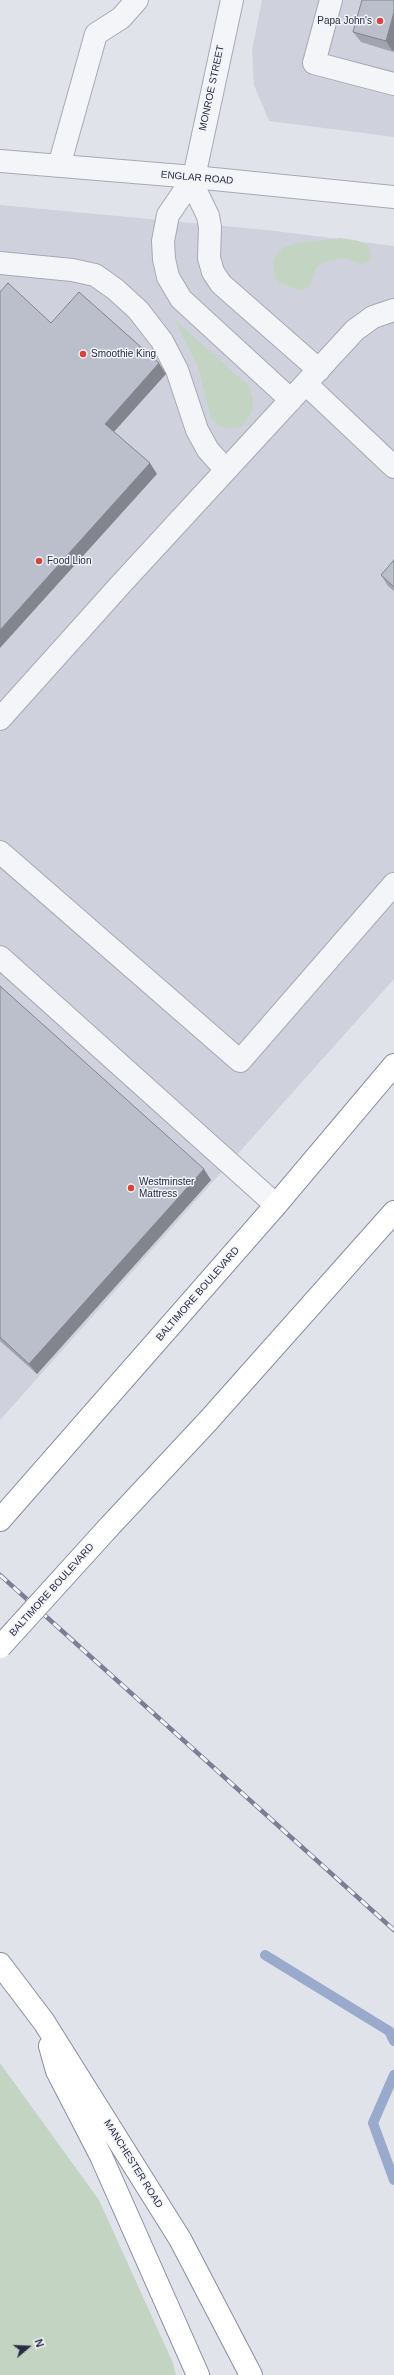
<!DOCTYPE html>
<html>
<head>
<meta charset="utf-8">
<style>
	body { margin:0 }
	#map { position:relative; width:394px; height:2375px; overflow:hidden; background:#e1e3eb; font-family:Arial,sans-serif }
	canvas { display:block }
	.north { position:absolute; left:8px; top:2327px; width:40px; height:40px; -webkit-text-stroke:3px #f1f3f8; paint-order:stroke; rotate:71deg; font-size:11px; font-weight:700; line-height:16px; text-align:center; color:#282d44 }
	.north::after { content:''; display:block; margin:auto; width:14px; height:18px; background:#282d44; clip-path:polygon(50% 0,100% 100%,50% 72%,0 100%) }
</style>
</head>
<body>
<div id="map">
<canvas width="394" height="2375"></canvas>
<div class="north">N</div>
</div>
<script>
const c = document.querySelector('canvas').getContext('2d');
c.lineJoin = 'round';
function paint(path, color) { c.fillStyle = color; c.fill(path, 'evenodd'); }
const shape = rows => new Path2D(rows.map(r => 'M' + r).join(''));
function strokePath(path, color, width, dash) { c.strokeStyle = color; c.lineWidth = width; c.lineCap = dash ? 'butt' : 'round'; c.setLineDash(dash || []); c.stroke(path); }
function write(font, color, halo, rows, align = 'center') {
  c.font = font + ' Arial,sans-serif'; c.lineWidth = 3; c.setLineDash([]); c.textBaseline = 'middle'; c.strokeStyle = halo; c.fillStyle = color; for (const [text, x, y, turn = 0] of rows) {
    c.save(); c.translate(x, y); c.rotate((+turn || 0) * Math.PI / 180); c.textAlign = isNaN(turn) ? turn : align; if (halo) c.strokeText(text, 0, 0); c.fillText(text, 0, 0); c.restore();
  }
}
paint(shape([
	[262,0,394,0,394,137,269,121,254,85,252,50],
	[0,205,267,230,394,246,394,979,0,1420]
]), '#cfd2dd');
paint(shape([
	[340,238,355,240,367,244,371,252,371,259,363,265,345,258,325,262,317,267,309,287,301,291,280,283,275,278,273,263,275,256,284,247,298,243],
	[174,319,249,386,253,399,252,412,245,423,240,427,227,429,220,427,211,418,198,367],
	[0,2063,99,2200,173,2363,176,2375,0,2375]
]), '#c3d5c2');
strokePath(shape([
	[265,1955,389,2031,394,2041],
	[394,2075,373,2123,394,2180]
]), '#9aaacd', 10);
const minor = shape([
	[232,0,194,177,168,215,163,241,164,259,168,277,181,299,291,400],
	[331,0,314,63,394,84],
	[0,161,194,177,394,197],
	[59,166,96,34,121,18,137,0],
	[194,177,195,189,208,216,210,227,209,258,213,272,221,284,319,370],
	[0,263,72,270,95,275,115,289,138,310,162,341,177,370,197,430,208,450,226,470],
	[306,384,394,467],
	[0,719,122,583,355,330,373,317,394,310],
	[0,852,240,1061,394,884],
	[0,957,276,1205]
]);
const highway = shape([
	[0,1520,276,1205,394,1065],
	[108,1528,208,1421,394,1212],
	[0,1964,44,2022,180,2239,251,2375],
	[50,2046,57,2071,101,2156,198,2375]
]);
strokePath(minor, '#a6a9b6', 24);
strokePath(highway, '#888da3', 24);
strokePath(minor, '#f4f5f9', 22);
strokePath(highway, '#fff', 22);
const rail = shape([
	[0,1575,394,1930]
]);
strokePath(rail, '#7a7f96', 4.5);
strokePath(rail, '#f1f3f8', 3, [9]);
const highwayBridge = shape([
	[0,1647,108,1528]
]);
strokePath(highwayBridge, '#888da3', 24, []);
strokePath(highwayBridge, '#fff', 22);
paint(shape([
	[394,0,394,49,393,52,361,42,353,32],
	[394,560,394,591,388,586,381,575],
	[0,986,211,1180,37,1374,0,1341]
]), '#a1a3af');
paint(shape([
	[394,12,394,49,393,52,386,41],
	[159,363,166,374,112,434,105,424],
	[150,463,157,474,0,648,0,630],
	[204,1169,211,1180,37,1374,29,1364]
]), '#83858e');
const building = shape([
	[362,0,394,0,394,12,386,41,353,32,362,0],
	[8,283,51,323,79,292,159,363,105,424,150,463,0,630,0,292,8,283],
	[394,560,394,587,381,575,394,560],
	[0,986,204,1169,29,1364,0,1337,0,986]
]);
paint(building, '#bbbecb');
strokePath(building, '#83858e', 1);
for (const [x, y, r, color] of [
	[380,21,4,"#d8433e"],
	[83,354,4,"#d8433e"],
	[39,561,4,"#d8433e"],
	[131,1188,4,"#d8433e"]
]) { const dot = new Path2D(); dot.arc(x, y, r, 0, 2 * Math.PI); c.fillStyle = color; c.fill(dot); strokePath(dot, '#f1f3f8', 1.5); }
write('10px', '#282d44', '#f1f3f8', [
	["Papa John's",372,21,"right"],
	["Smoothie King",91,354],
	["Food Lion",47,561],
	["Westminster",139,1182],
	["Mattress",139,1194]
], 'left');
write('10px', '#282d44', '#f1f3f8', [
	["MONROE STREET",212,88,-78],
	["ENGLAR ROAD",197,178,5],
	["BALTIMORE BOULEVARD",198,1294,-49],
	["BALTIMORE BOULEVARD",52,1590,-48],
	["MANCHESTER ROAD",133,2164,58]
]);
</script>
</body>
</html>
